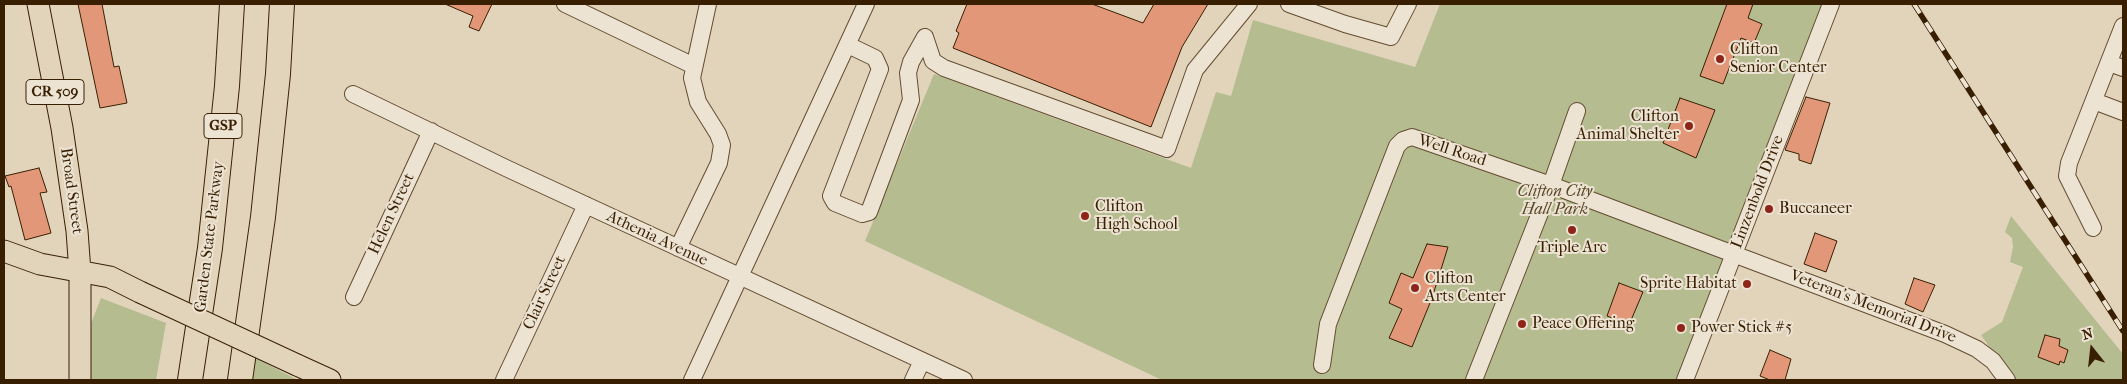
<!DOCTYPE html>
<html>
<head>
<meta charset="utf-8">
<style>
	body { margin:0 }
	#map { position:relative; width:2127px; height:384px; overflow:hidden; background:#e2d4bb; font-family:"IM FELL French Canon",serif }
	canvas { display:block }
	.frame { position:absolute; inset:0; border:5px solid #391f02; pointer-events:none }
	.north { position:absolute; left:2067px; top:324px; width:50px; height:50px; -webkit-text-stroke:4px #ece3d3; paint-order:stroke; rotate:344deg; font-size:14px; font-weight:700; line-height:20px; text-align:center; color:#391f02 }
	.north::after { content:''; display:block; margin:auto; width:18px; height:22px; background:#391f02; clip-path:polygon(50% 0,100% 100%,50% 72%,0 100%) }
</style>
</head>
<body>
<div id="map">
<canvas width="2127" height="384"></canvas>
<div class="frame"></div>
<div class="north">N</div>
</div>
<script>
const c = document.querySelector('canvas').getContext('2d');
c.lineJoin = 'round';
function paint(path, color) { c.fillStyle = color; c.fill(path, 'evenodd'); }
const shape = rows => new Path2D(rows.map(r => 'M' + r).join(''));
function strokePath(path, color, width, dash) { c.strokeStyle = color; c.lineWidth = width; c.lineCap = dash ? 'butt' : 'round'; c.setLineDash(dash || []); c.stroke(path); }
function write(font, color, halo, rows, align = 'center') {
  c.font = font + ' "IM FELL French Canon",serif'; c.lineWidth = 4; c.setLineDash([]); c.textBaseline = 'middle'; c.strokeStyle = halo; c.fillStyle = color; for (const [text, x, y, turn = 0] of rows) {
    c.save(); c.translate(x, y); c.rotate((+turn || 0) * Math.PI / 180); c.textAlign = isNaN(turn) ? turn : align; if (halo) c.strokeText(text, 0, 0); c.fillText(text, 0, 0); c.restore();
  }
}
paint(shape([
	[1440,4,1822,4,1679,380,1162,380,865,241,934,74,1191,168,1216,92,1231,96,1253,20,1415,67],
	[2011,216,2123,354,2123,380,2012,380,1981,335,2002,322,2023,267,2010,262,2013,247,2012,238,2005,232],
	[101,298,166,323,156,380,90,380,90,326],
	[253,357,298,380,249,380]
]), '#b4bc90');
const building = shape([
	[78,4,102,4,114,67,119,66,127,103,100,108,78,4],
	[445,4,492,4,479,31,469,27,473,16,445,4],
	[967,4,1092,4,1143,23,1154,4,1208,4,1182,47,1151,127,953,48,959,33,956,31,967,4],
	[1727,4,1753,4,1748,18,1762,24,1754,43,1741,38,1723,84,1700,76,1727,4],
	[1806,97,1830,103,1811,164,1799,160,1799,154,1785,150,1806,97],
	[1680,98,1715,110,1696,158,1663,143,1680,98],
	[39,168,47,192,40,193,51,233,25,240,11,186,9,187,5,176,39,168],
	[1815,233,1837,241,1826,272,1804,264,1815,233],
	[1427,244,1448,247,1432,298,1412,347,1389,338,1402,309,1389,303,1401,273,1413,278,1427,244],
	[1914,278,1935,285,1923,312,1905,304,1914,278],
	[1619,283,1643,292,1629,325,1607,316,1619,283],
	[2045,335,2060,339,2059,346,2068,350,2064,363,2060,361,2059,365,2038,357,2045,335],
	[1770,350,1791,359,1785,380,1770,380,1760,376,1770,350]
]);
paint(building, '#e29878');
strokePath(building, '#391f02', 1);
const minor = shape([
	[565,4,694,66],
	[1289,4,1345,24,1391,37,1408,4],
	[925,37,933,61,944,68,1167,149,1195,70,1249,4],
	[848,45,875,58,880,69,831,196,835,203,862,214,869,212,911,100,908,73,911,62,925,37],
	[2109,63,2123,68],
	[353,94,508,169,964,380],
	[2094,101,2123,112],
	[2093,228,2067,176,2069,163,2123,26],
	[678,248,719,163,722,145,718,134,698,102,692,78,708,4],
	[354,297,431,131],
	[1322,365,1328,324,1397,146,1403,140,1412,137,1551,185,1945,334,1977,349,1993,361,2007,380],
	[504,380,586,205],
	[692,380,866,4],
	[913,380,922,361],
	[1474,380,1551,185,1577,111],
	[1685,380,1831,4]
]);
const major = shape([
	[38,4,62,128,77,231,80,272,80,380],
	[4,251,40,264,110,277,140,292],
	[297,365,330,380]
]);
const highway = shape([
	[190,380,210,248,227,86,232,4],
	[240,380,263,217,278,74,282,4]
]);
strokePath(minor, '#634c30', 18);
strokePath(major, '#391f02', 23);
strokePath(highway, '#391f02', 26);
strokePath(minor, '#ece3d3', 16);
strokePath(major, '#e2d4bb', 21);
strokePath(highway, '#e2d4bb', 24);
const rail = shape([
	[1914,4,2123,331]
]);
strokePath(rail, '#391f02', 5.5);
strokePath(rail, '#ece3d3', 4, [11]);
const majorBridge = shape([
	[140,292,297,365]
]);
strokePath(majorBridge, '#391f02', 23, []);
strokePath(majorBridge, '#e2d4bb', 21);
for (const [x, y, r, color] of [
	[1720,59,5,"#8f2418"],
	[1689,126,5,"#8f2418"],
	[1769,209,5,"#8f2418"],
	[1085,216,5,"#8f2418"],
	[1572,230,5,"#8f2418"],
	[1747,284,5,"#8f2418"],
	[1415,288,5,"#8f2418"],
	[1522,324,5,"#8f2418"],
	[1681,328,5,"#8f2418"]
]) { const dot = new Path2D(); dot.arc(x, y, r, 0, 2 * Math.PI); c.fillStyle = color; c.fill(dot); strokePath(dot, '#ece3d3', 2); }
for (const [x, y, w] of [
	[55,92,58],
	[223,126,38]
]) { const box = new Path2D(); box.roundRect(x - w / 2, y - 12.5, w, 25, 4); c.fillStyle = '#ece3d3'; c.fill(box); strokePath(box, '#391f02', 1); }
write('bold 15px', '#391f02', null, [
	["CR 509",55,92],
	["GSP",223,126]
]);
write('16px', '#391f02', '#ece3d3', [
	["Clifton",1730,50],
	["Senior Center",1730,68],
	["Clifton",1679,117,"right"],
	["Animal Shelter",1679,135,"right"],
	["Clifton",1095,207],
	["High School",1095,225],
	["Buccaneer",1779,209],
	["Triple Arc",1572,248,"center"],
	["Clifton",1425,279],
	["Arts Center",1425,297],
	["Sprite Habitat",1737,284,"right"],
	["Peace Offering",1532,324],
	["Power Stick #5",1691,328]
], 'left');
write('16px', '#391f02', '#ece3d3', [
	["Well Road",1452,151,18],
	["Broad Street",71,191,82],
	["Linzenbold Drive",1758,192,-69],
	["Helen Street",392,214,-65],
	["Garden State Parkway",210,237,-83],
	["Athenia Avenue",657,239,25],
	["Clair Street",545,293,-65],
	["Veteran's Memorial Drive",1873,307,21]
]);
write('italic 16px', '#584626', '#ece3d3', [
	["Clifton City",1555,192],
	["Hall Park",1555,210]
]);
</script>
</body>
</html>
